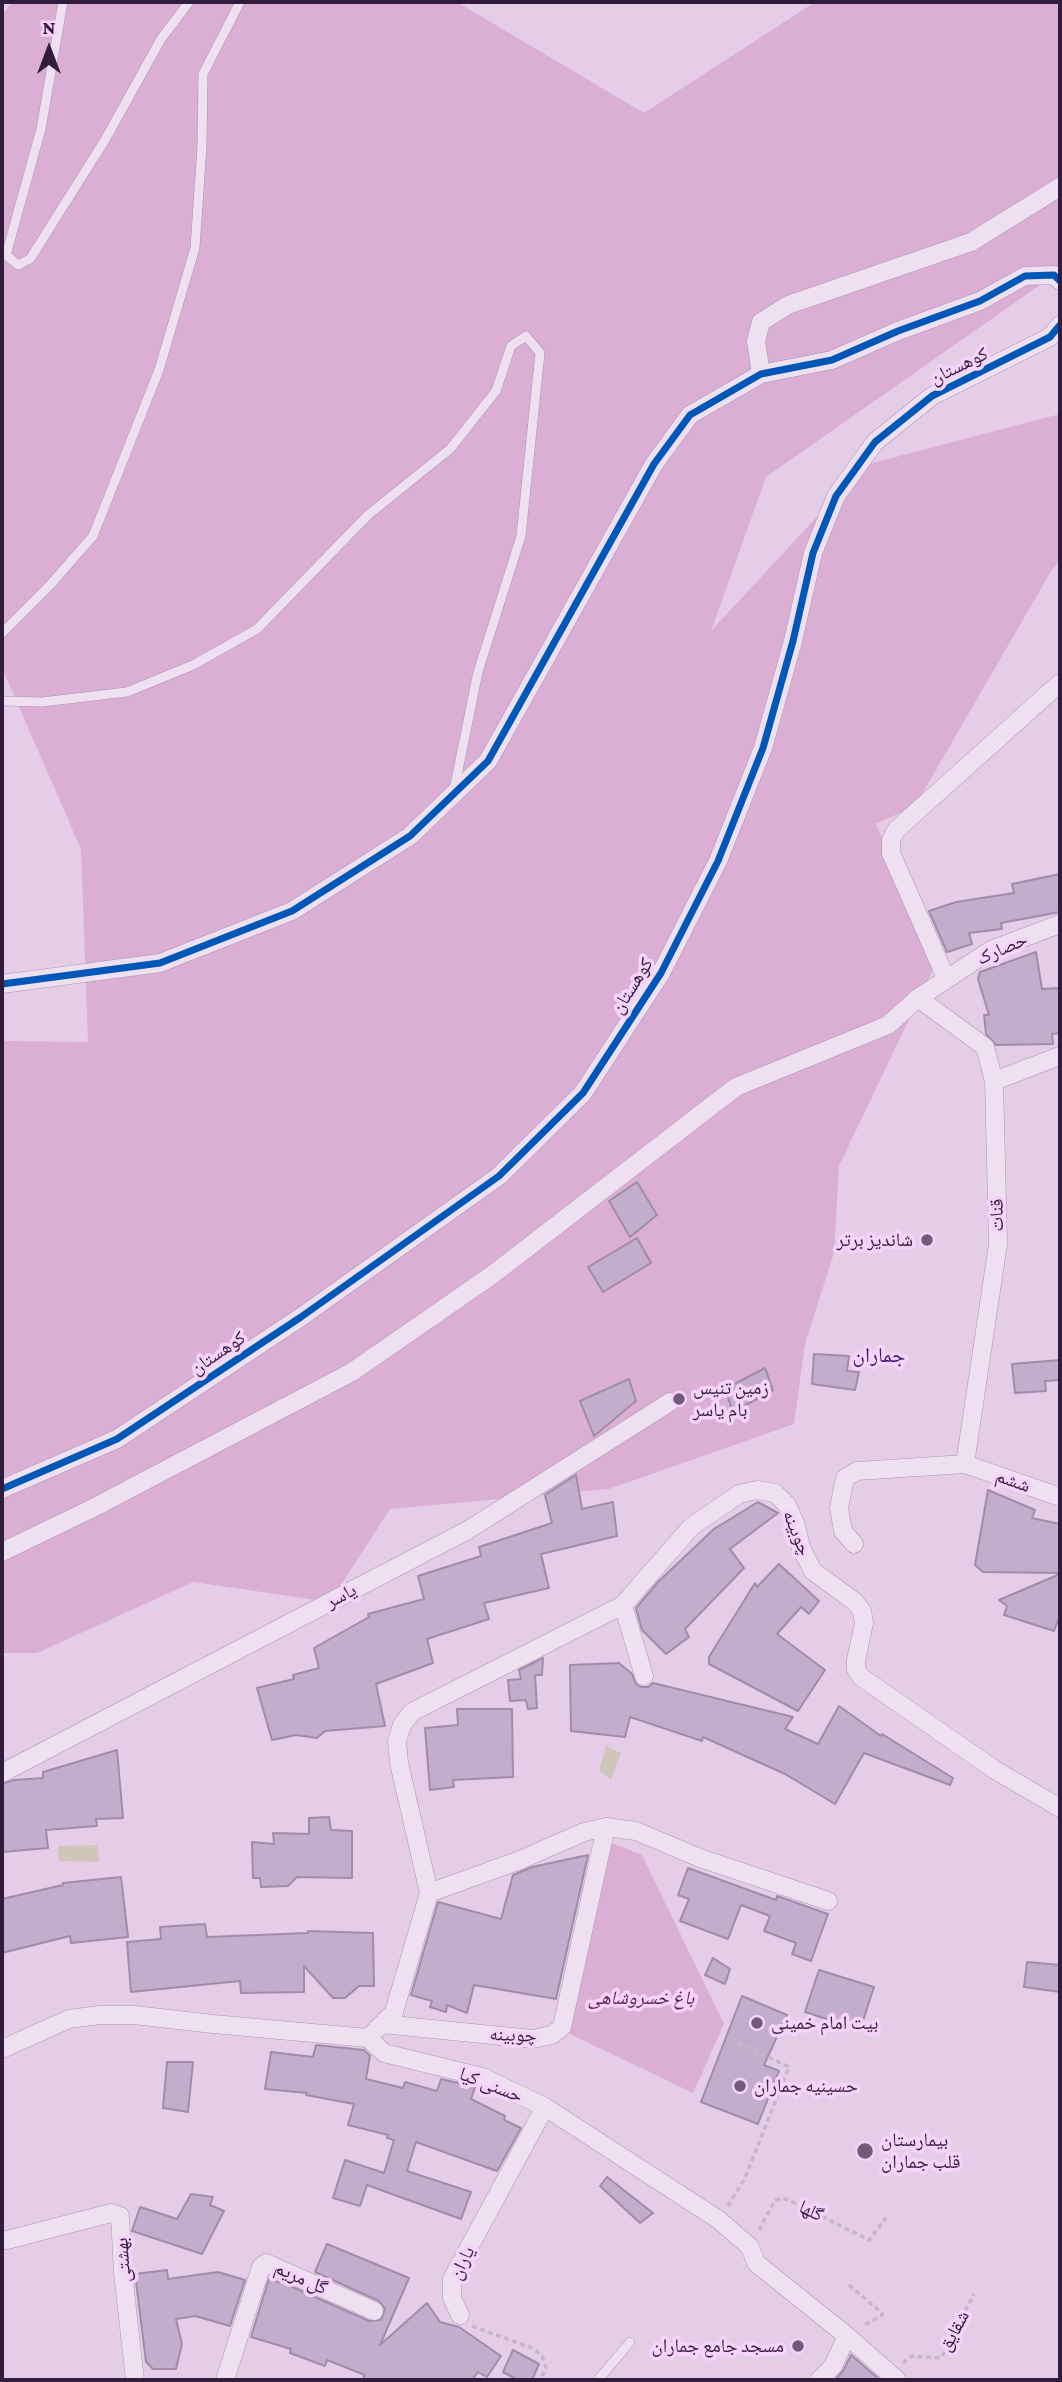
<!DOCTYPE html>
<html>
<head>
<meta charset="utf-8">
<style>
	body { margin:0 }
	#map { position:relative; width:1062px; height:2382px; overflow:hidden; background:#e5cde8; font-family:"Crimson Pro",serif }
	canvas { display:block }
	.frame { position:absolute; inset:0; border:4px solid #321c3e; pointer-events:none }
	.north { position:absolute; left:14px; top:14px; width:70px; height:70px; -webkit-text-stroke:5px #f5d3fa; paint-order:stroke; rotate:0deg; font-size:19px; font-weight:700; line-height:28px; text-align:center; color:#321c3e }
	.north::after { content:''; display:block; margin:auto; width:24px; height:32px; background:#321c3e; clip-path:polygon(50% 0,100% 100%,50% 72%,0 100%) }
</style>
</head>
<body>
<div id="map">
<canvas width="1062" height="2382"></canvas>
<div class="frame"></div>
<div class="north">N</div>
</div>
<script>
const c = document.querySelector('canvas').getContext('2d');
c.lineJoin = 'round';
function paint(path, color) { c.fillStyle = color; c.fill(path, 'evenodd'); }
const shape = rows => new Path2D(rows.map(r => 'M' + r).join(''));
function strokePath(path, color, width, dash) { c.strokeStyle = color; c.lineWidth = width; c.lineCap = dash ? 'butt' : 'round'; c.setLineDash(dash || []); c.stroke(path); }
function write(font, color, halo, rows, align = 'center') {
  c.font = font + ' "Crimson Pro","Noto Naskh Arabic",serif'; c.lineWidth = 7; c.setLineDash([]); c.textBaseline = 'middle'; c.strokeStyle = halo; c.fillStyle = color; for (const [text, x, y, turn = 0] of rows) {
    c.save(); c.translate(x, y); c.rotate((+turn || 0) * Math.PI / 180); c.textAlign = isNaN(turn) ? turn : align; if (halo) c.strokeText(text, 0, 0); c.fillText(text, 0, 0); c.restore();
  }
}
paint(shape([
	[12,2,457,2,644,113,815,2,1060,2,1060,271,766,477,711,631,865,465,1060,414,1060,560,1053,568,915,806,876,824,936,963,839,1166,834,1253,805,1344,794,1424,609,1489,390,1509,330,1602,193,1582,37,1653,2,1653,2,1041,88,1042,81,849,2,668,2,15],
	[612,1843,642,1855,724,2024,693,2093,568,2033]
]), '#dbaed3');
paint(shape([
	[606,1746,621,1753,611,1780,599,1771],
	[98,1845,99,1862,59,1861,58,1846]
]), '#cfc5b9');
const building = shape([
	[1060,874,1060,912,1001,923,1002,929,969,933,972,944,947,952,929,911,956,902,1014,893,1012,884,1060,874],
	[1036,952,1042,989,1060,988,1060,1033,1052,1034,1053,1044,996,1045,986,1034,984,1015,989,1015,978,979,980,972,1036,952],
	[637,1182,657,1215,630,1237,609,1201,637,1182],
	[637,1238,651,1263,603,1292,588,1267,637,1238],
	[814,1354,849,1356,847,1371,859,1372,855,1390,812,1384,814,1354],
	[1060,1360,1060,1380,1045,1381,1046,1391,1015,1393,1012,1364,1060,1360],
	[765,1368,773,1390,733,1412,725,1389,765,1368],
	[629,1379,636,1401,594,1436,580,1401,629,1379],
	[576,1475,582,1509,613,1502,617,1536,541,1554,549,1588,484,1603,489,1619,427,1639,433,1663,376,1684,385,1726,325,1731,317,1738,296,1735,272,1740,257,1688,294,1679,293,1675,319,1668,314,1648,369,1617,368,1614,424,1599,418,1576,481,1556,479,1547,552,1523,545,1495,576,1475],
	[988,1490,1035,1510,1032,1518,1060,1524,1060,1573,983,1572,975,1565,988,1490],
	[758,1502,778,1513,730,1549,744,1568,685,1629,689,1637,666,1654,642,1630,636,1608,658,1582,714,1529,758,1502],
	[779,1564,819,1601,809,1614,801,1607,777,1634,825,1670,798,1711,709,1664,709,1657,755,1583,757,1587,779,1564],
	[1060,1574,1060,1615,1054,1631,1004,1615,1007,1606,999,1600,1060,1574],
	[543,1658,542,1675,535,1675,537,1708,528,1709,526,1700,510,1701,508,1680,521,1679,519,1670,543,1658],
	[619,1663,632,1674,636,1684,641,1687,648,1687,653,1683,793,1717,785,1729,818,1744,839,1706,881,1736,882,1734,953,1778,950,1785,864,1753,835,1804,785,1774,703,1737,702,1741,630,1717,625,1737,571,1731,570,1665,619,1663],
	[457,1709,512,1709,513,1777,453,1780,454,1787,430,1790,425,1728,458,1725,457,1709],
	[117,1750,123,1818,96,1819,97,1826,46,1830,48,1848,2,1852,2,1784,14,1780,43,1778,43,1772,117,1750],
	[329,1817,331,1830,352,1831,352,1878,297,1877,288,1886,261,1887,260,1878,253,1878,252,1842,274,1844,273,1833,309,1834,309,1818,329,1817],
	[588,1855,556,1999,474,1985,467,2013,447,2005,446,2012,430,2007,432,2001,411,1995,438,1902,501,1919,513,1875,532,1867,588,1855],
	[688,1868,776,1900,777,1896,828,1914,811,1961,792,1954,796,1943,764,1931,770,1916,741,1905,728,1939,680,1921,689,1899,678,1895,688,1868],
	[121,1877,128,1937,71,1943,70,1936,2,1953,2,1899,63,1885,63,1883,121,1877],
	[205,1924,207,1937,308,1933,308,1931,373,1933,374,1986,359,1986,345,1998,333,1998,304,1966,304,1992,241,1993,240,1981,131,1992,127,1942,161,1939,160,1927,205,1924],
	[713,1958,730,1969,725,1984,705,1975,713,1958],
	[1027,1962,1060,1965,1060,1992,1024,1987,1027,1962],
	[819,1970,874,1987,860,2030,805,2012,819,1970],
	[742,1996,787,2015,764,2065,779,2071,758,2124,701,2102,742,1996],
	[316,2045,364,2050,370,2056,366,2079,403,2088,405,2082,437,2091,441,2079,475,2087,471,2099,505,2116,504,2120,521,2128,497,2171,416,2142,407,2171,471,2192,461,2219,367,2185,360,2206,333,2198,345,2160,384,2173,394,2140,387,2138,388,2135,348,2125,354,2104,306,2095,307,2093,265,2089,271,2052,313,2057,316,2045],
	[167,2062,193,2062,188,2112,163,2108,167,2062],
	[607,2177,653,2213,640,2223,600,2186,607,2177],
	[191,2194,213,2197,210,2205,224,2211,202,2254,132,2231,140,2207,177,2219,191,2194],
	[327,2244,409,2278,380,2345,427,2303,440,2322,459,2327,501,2356,487,2377,478,2372,472,2380,362,2380,365,2375,327,2360,325,2366,290,2353,291,2349,251,2337,269,2279,288,2285,369,2321,381,2320,385,2309,379,2301,315,2272,327,2244],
	[167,2270,168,2279,218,2272,245,2280,230,2326,195,2316,176,2319,182,2344,176,2369,153,2369,146,2362,135,2274,167,2270],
	[513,2350,539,2364,532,2380,518,2380,503,2372,513,2350],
	[851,2355,880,2380,835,2380,843,2371,851,2355]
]);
paint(building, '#c3adcc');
strokePath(building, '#a08ca9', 2);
const service = shape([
	[63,2,41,129,6,255,18,265,30,259,105,140,161,39,189,2],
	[2,633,50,585,93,536,159,370,195,248,202,146,203,74,240,2],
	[2,701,42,702,127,692,193,665,257,629,368,515,450,449,496,391,511,346,526,336,540,353,521,536,478,672,454,790],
	[598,2380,630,2342]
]);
const minor = shape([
	[761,374,756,341,761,322,788,305,971,242,1060,187],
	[946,978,891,853,891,840,896,830,1060,683],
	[2,984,160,963,292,911,410,836,488,761,654,464,690,415,761,374,832,360,898,331,980,301,1025,276,1054,275,1060,281],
	[918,998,985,1047,994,1081,998,1244,965,1464],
	[994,1081,1060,1056],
	[2,1489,117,1439,301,1317,499,1176,583,1093,661,973,718,861,763,748,793,641,813,553,836,496,875,442,932,396,1050,337,1060,325],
	[854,1544,843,1531,839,1508,845,1478,857,1471,965,1464,1060,1497],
	[2,1552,93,1508,352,1372,492,1275,736,1087,888,1025,918,998,991,950,1060,924],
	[623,1605,644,1676],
	[2,1773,468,1530,670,1402],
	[429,1893,399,1763,397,1741,402,1725,412,1712,623,1605,691,1527,739,1494,757,1490,775,1493,787,1505,796,1525,801,1548,813,1571,855,1602,862,1611,864,1623,856,1660,856,1669,861,1677,995,1770,1060,1808],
	[382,2024,532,2039,552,2035,562,2027,606,1827],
	[368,2038,394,2012,429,1893,520,1860,584,1832,606,1827,636,1831,700,1858,828,1901],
	[2,2049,69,2019,100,2015,134,2015,213,2024,368,2038,384,2053,482,2077,545,2107,719,2220,750,2247,756,2263,847,2336,897,2380],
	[7,2240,111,2213,120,2216,123,2273,135,2380],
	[460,2315,452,2298,452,2279,545,2107],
	[225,2380,261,2267,266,2263,374,2311],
	[819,2380,833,2366,847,2336]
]);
strokePath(service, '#a896ad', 10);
strokePath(minor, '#a896ad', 19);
strokePath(shape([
	[728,2206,745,2178,789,2067,738,2043],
	[759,2230,775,2200,787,2199,869,2240,886,2218],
	[849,2285,882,2313,882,2315,862,2327],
	[472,2326,532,2348,542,2356,546,2368,540,2380],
	[903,2363,912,2356,941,2358,974,2294]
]), '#c5b6c8', 3.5, [5, 3.5]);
strokePath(service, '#eee0f0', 9);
strokePath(minor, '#eee0f0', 18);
strokePath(shape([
	[2,984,160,963,292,911,410,836,488,761,654,464,690,415,761,374,832,360,898,331,980,301,1025,276,1054,275,1060,281],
	[2,1489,117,1439,301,1317,499,1176,583,1093,661,973,718,861,763,748,793,641,813,553,836,496,875,442,932,396,1050,337,1060,325]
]), '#0057b8', 7);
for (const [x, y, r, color] of [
	[927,1240,7,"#715a7a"],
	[679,1399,7,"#715a7a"],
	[757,2023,7,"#715a7a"],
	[740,2086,7,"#715a7a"],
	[865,2151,9,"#715a7a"],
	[798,2346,7,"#715a7a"]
]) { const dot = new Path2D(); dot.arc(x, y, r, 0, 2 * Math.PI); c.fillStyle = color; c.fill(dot); strokePath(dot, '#f5d3fa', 2.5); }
write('19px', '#321c3e', '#f5d3fa', [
	["کوهستان",959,366,-26],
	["حصارک",1002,949,-24],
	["کوهستان",632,986,-58],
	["قنات",997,1215,-91],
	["کوهستان",218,1353,-34],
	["ششم",1013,1481,19],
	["چوبینه",797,1533,68],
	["یاسر",341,1596,-28],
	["چوبینه",513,2035,2],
	["حسنی کیا",491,2085,21],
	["گلها",811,2211,26],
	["بهشتی",123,2260,-94],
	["یاران",462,2263,-64],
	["گل مریم",301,2278,24],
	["شقایق",954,2331,-61]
]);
write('19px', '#321c3e', '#f5d3fa', [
	["شاندیز برتر",913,1240,"right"],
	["زمین تنیس",693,1388],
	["بام یاسر",693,1410],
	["بیت امام خمینی",771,2023],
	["حسینیه جماران",754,2086],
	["بیمارستان",881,2140],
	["قلب جماران",881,2162],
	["مسجد جامع جماران",784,2346,"right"]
], 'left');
write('italic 19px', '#5d2044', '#f5d3fa', [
	["باغ خسروشاهی",641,1998]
]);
write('21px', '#381670', '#f5d3fa', [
	["جماران",879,1356]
]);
</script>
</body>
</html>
